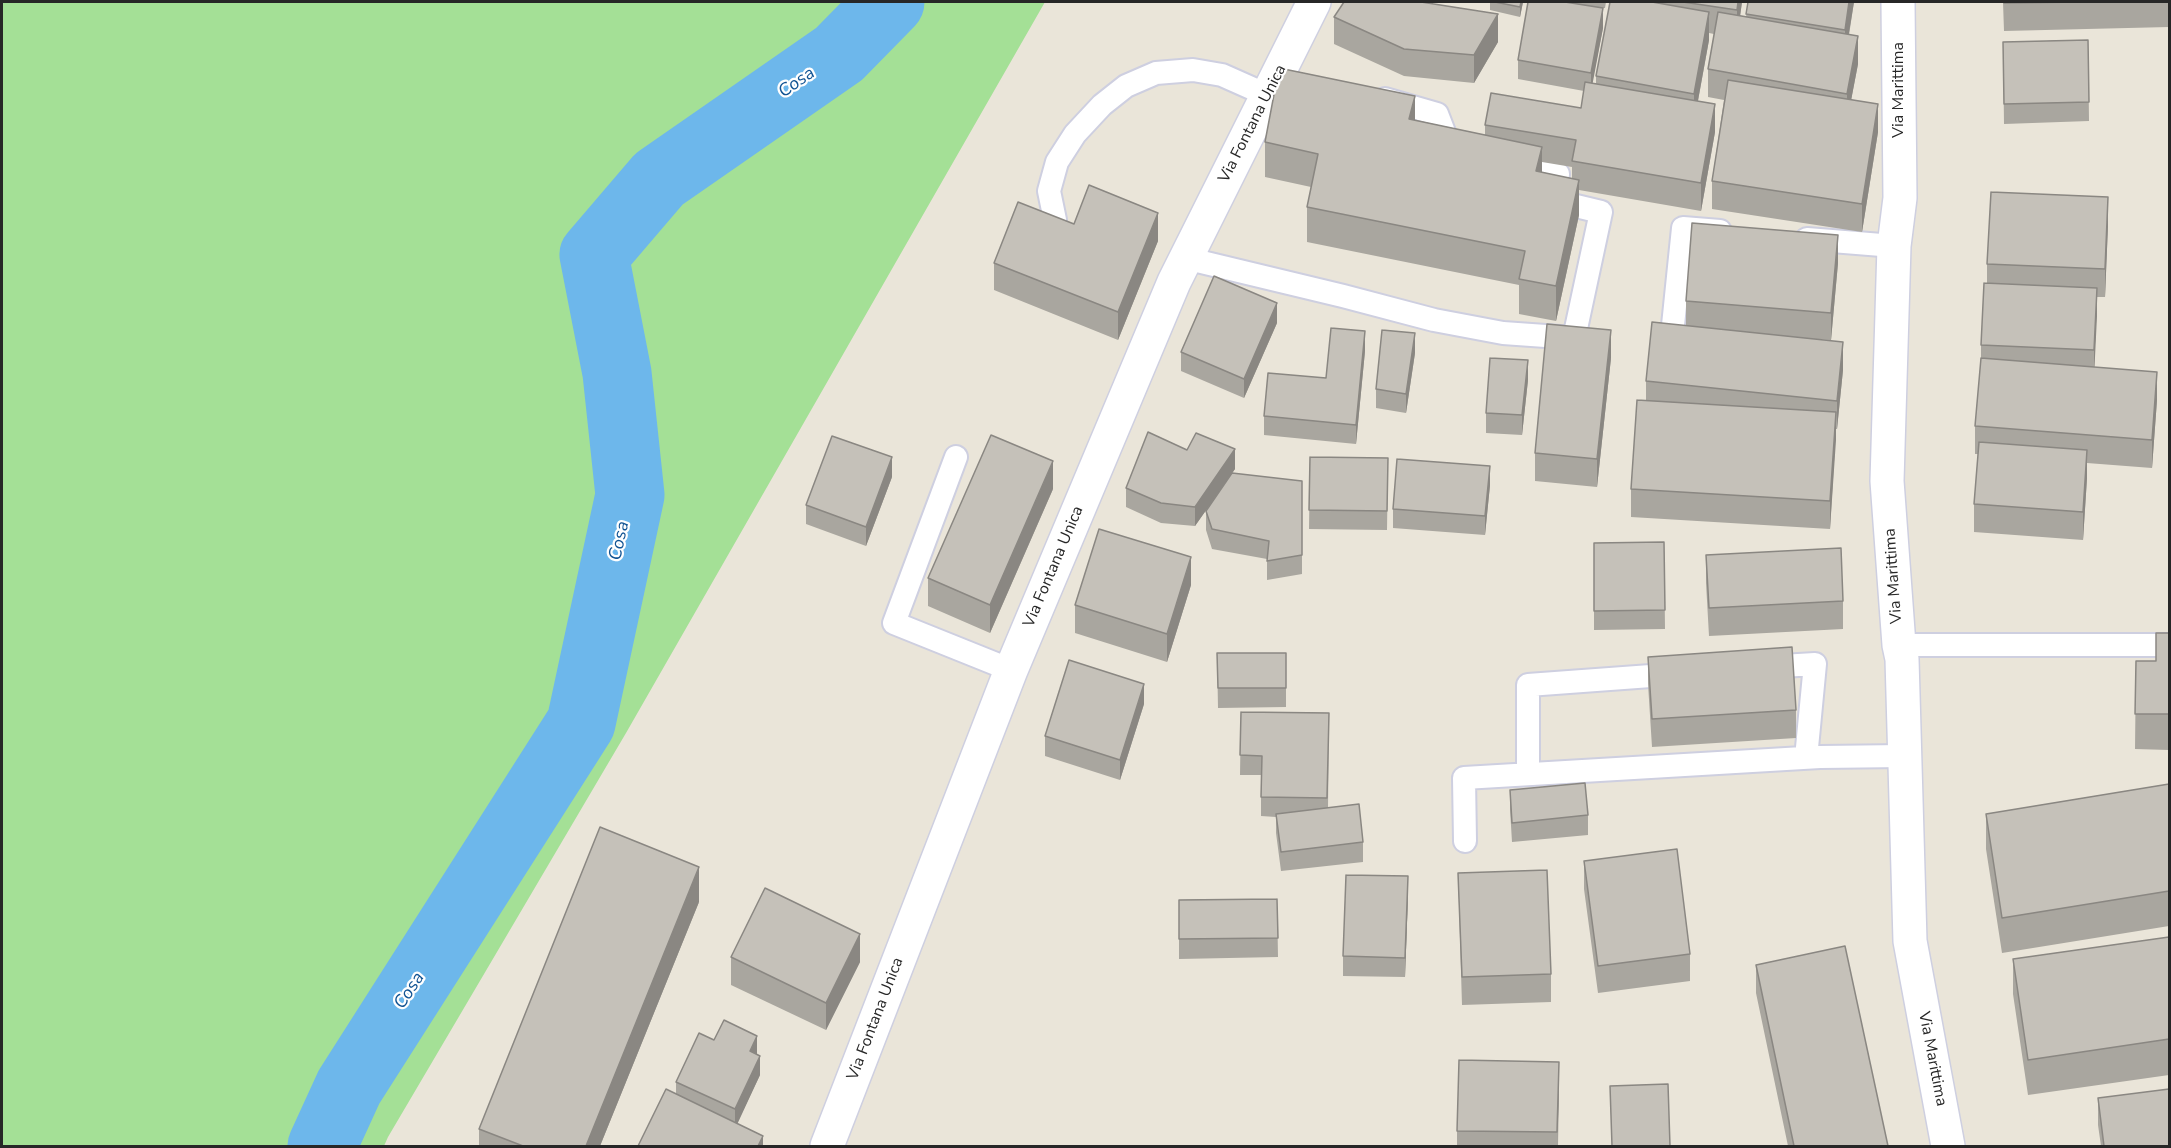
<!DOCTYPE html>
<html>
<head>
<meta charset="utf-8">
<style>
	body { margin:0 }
	#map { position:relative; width:2171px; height:1148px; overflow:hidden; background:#eae5d9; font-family:"Nunito Sans",sans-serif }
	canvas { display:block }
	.frame { position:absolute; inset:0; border:3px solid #272727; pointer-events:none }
</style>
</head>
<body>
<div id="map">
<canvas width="2171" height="1148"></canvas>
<div class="frame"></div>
</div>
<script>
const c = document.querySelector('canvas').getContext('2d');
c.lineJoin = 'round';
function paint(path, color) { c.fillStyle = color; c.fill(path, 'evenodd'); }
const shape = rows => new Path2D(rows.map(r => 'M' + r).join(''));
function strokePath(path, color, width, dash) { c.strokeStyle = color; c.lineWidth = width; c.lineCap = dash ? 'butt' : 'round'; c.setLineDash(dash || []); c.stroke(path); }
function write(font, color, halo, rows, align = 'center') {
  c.font = font + ' "Nunito Sans",sans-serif'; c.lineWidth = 4.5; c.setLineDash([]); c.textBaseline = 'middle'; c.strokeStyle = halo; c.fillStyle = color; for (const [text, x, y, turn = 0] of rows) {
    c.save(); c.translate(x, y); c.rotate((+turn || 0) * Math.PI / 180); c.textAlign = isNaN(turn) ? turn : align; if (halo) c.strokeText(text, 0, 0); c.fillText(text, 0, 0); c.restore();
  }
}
paint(shape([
	[2,2,1045,2,626,733,388,1137,384,1146,2,1146]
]), '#a4e096');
strokePath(shape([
	[322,1146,349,1087,581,723,630,495,617,373,594,255,659,179,839,54,890,2]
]), '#6db7eb', 69);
const lane = shape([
	[1385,99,1437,114,1452,153],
	[1055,220,1049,191,1057,162,1075,134,1102,105,1126,86,1156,73,1193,70,1222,75,1267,95],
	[1807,239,1894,246],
	[1185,258,1343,296,1434,320,1503,333,1574,338,1601,212,1551,200,1558,174,1513,165],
	[1672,335,1683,228,1720,231],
	[956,457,894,623,1011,670],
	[1899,645,2170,645],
	[1765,667,1815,664,1806,758],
	[1528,774,1528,685,1678,674],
	[1465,841,1464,778,1820,757,1904,756]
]);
const secondary = shape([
	[1898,2,1900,198,1894,246,1887,481,1899,645,1902,659,1910,941,1948,1146],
	[827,1146,1011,670,1174,282,1314,2]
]);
strokePath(lane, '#cecfe0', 26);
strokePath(secondary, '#cecfe0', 36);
strokePath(lane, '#fff', 22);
strokePath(secondary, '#fff', 33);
paint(shape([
	[1490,2,1523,2,1520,17,1490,10],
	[1528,2,1606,2,1605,8,1601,8,1603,28,1592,83,1596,84,1596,76,1610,2,1742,2,1740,16,1746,17,1748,2,1854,2,1849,35,1858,64,1851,100,1878,132,1862,232,1712,209,1712,181,1724,100,1708,97,1708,69,1714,34,1709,33,1709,40,1698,101,1715,132,1701,211,1579,190,1579,215,1556,321,1519,314,1519,285,1307,242,1307,207,1311,187,1265,177,1265,142,1415,120,1485,135,1485,125,1581,108,1584,91,1518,79,1518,60],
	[1542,162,1572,167,1572,179,1542,172],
	[2003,2,2169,2,2169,27,2004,31],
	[1334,17,1498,42,1474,83,1404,76,1334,44],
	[2088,40,2089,121,2004,124,2003,42],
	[1074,224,1158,241,1118,340,994,290,994,263],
	[2108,225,2105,297,2097,297,2094,367,2157,400,2152,468,2087,463,2087,478,2083,540,1974,532,1974,504,1978,454,1975,454,1975,426,1981,359,1981,345,1987,283,1987,264],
	[1838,263,1831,340,1808,339,1843,370,1837,429,1836,429,1830,529,1631,517,1631,489,1646,401,1646,381,1686,325,1686,301],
	[1277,323,1244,398,1181,371,1181,352],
	[1365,351,1356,444,1264,435,1264,416,1326,378],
	[1415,353,1406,413,1376,408,1376,389],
	[1611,358,1597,487,1535,481,1535,453],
	[1528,380,1522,435,1486,433,1486,413],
	[1187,450,1235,469,1195,526,1161,523,1126,507,1126,488],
	[1310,457,1388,458,1387,530,1309,529],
	[892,477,866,546,806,524,806,505],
	[1302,481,1302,574,1267,580,1267,559,1212,549,1206,530,1206,511],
	[1490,485,1485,535,1393,528,1393,509],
	[1053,489,990,633,928,606,928,578],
	[1664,542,1665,629,1594,630,1594,543],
	[1706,555,1843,601,1843,629,1709,636,1706,583],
	[1191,585,1167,662,1075,633,1075,605],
	[2169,633,2169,750,2135,749,2136,661,2156,661],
	[1217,653,1286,653,1286,707,1218,708],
	[1648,657,1796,710,1796,738,1652,747,1648,684],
	[1144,704,1120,780,1045,756,1045,736],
	[1241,712,1329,713,1328,808,1363,842,1363,862,1281,871,1276,833,1276,817,1261,816,1261,775,1240,775],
	[2169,784,2169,926,2002,953,1986,849,1986,814],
	[1510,790,1588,815,1588,835,1512,842,1510,809],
	[1584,861,1690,954,1690,981,1598,993,1584,889],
	[1458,873,1551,974,1551,1002,1462,1005],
	[1408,895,1405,977,1343,976,1343,956],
	[1277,899,1278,957,1179,959,1179,900],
	[699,902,600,1146,479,1146,479,1129],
	[2169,937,2169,1075,2028,1095,2013,994,2013,959],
	[731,957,860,962,826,1030,731,985],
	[1756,965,1888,1146,1788,1146,1756,993],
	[714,1040,757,1054,760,1075,737,1123,763,1146,676,1094,676,1082],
	[1610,1086,1670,1146,1612,1146],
	[1559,1090,1558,1146,1457,1146,1457,1131],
	[2098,1098,2169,1146,2101,1146,2098,1125]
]), '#a9a69f');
paint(shape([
	[1521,2,1523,2,1520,17,1520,7],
	[1738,2,1742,2,1737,38,1737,10],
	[1849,2,1854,2,1845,57,1845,30],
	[1603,8,1603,28,1591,92,1591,73],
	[1709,12,1709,40,1694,122,1694,94],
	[1498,14,1498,42,1474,83,1474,55],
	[1858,36,1858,64,1847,122,1847,94],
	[1415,96,1415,131,1409,119],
	[1715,104,1715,132,1701,211,1701,183],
	[1878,104,1878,132,1862,232,1862,204],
	[1542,147,1542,182,1536,171],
	[1579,180,1579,215,1556,321,1556,286],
	[2108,197,2108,225,2105,297,2105,269],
	[1158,213,1158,241,1118,340,1118,312],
	[1838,235,1838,263,1831,340,1831,313],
	[2097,288,2097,316,2094,378,2094,350],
	[1277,303,1277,323,1244,398,1244,379],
	[1611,330,1611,358,1597,487,1597,459],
	[1365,331,1365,351,1356,444,1356,425],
	[1415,333,1415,353,1406,413,1406,394],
	[1843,342,1843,370,1837,429,1837,401],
	[1528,360,1528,380,1522,435,1522,415],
	[2157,372,2157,400,2152,468,2152,440],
	[1836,412,1836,440,1830,529,1830,501],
	[1235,449,1235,469,1195,526,1195,507],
	[2087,450,2087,478,2083,540,2083,512],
	[892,457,892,477,866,546,866,527],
	[1053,461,1053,489,990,633,990,605],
	[1490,466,1490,485,1485,535,1485,516],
	[1191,557,1191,585,1167,662,1167,634],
	[1144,684,1144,704,1120,780,1120,760],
	[699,867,699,902,600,1146,586,1146],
	[1408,876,1408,895,1405,977,1405,958],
	[860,934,860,962,826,1030,826,1003],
	[757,1036,757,1055,750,1051],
	[760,1056,760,1075,735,1129,735,1109],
	[1559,1062,1559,1090,1557,1146],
	[763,1136,763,1146,758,1146]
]), '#8a8782');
const building = shape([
	[1344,2,1421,2,1498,14,1474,55,1404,49,1334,17,1344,2],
	[1495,2,1521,2,1520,7,1495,2],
	[1528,2,1565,2,1603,8,1591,73,1518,60,1528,2],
	[1610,2,1652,2,1709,12,1694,94,1596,76,1610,2],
	[1683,2,1738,2,1737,10,1683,2],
	[1748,2,1849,2,1845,30,1746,14,1748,2],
	[2004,2,2082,2,2004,3,2004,2],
	[1718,12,1858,36,1847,94,1708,69,1718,12],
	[2088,40,2089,102,2004,104,2003,42,2088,40],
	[1279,68,1415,96,1409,119,1542,147,1536,171,1579,180,1556,286,1519,279,1525,251,1307,207,1318,154,1265,142,1279,68],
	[1728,80,1878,104,1862,204,1712,181,1728,80],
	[1585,82,1715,104,1701,183,1572,161,1576,140,1485,125,1491,93,1581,108,1585,82],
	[1089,185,1158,213,1118,312,994,263,1018,202,1074,224,1089,185],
	[1991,192,2108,197,2105,269,1987,264,1991,192],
	[1692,223,1838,235,1831,313,1686,301,1692,223],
	[1214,276,1277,303,1244,379,1181,352,1214,276],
	[1984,283,2097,288,2094,350,1981,345,1984,283],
	[1652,322,1843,342,1837,401,1646,381,1652,322],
	[1547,324,1611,330,1597,459,1535,453,1547,324],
	[1331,328,1365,331,1356,425,1264,416,1268,373,1326,378,1331,328],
	[1382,330,1415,333,1406,394,1376,389,1382,330],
	[1490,358,1528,360,1522,415,1486,413,1490,358],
	[1981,358,2157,372,2152,440,1975,426,1981,358],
	[1637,400,1836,412,1830,501,1631,489,1637,400],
	[1148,432,1187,450,1196,433,1235,449,1195,507,1161,503,1126,488,1148,432],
	[991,435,1053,461,990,605,928,578,991,435],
	[832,436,892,457,866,527,806,505,832,436],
	[1979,442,2087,450,2083,512,1974,504,1979,442],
	[1310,457,1388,458,1387,511,1309,510,1310,457],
	[1397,459,1490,466,1485,516,1393,509,1397,459],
	[1232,473,1302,481,1302,555,1267,561,1269,541,1212,529,1206,511,1232,473],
	[1099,529,1191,557,1167,634,1075,605,1099,529],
	[1664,542,1665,610,1594,611,1594,543,1664,542],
	[1841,548,1843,601,1709,608,1706,555,1841,548],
	[2156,633,2169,633,2169,714,2135,714,2136,661,2156,661,2156,633],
	[1792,647,1796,710,1652,719,1648,657,1792,647],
	[1217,653,1286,653,1286,688,1218,688,1217,653],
	[1069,660,1144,684,1120,760,1045,736,1069,660],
	[1241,712,1329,713,1327,798,1261,797,1262,756,1240,755,1241,712],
	[1585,783,1588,815,1512,823,1510,790,1585,783],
	[2169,784,2169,891,2002,918,1986,814,2169,784],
	[1359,804,1363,842,1281,852,1276,814,1359,804],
	[600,827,699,867,586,1146,523,1146,479,1129,600,827],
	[1677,849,1690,954,1598,966,1584,861,1677,849],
	[1547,870,1551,974,1462,977,1458,873,1547,870],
	[1346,875,1408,876,1405,958,1343,956,1346,875],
	[765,888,860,934,826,1003,731,957,765,888],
	[1277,899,1278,938,1179,939,1179,900,1277,899],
	[2169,937,2169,1039,2028,1060,2013,959,2169,937],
	[1845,946,1888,1146,1794,1146,1756,965,1845,946],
	[724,1020,757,1036,750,1051,760,1056,735,1109,676,1082,699,1033,714,1040,724,1020],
	[1459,1060,1559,1062,1557,1132,1457,1131,1459,1060],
	[1668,1084,1670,1146,1612,1146,1610,1086,1668,1084],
	[666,1089,763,1136,758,1146,638,1146,666,1089],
	[2169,1089,2169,1146,2104,1146,2098,1098,2169,1089]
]);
paint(building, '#c5c1b9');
strokePath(building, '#8a8782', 1.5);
write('16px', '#272727', '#fff', [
	["Via Marittima",1899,90,-90],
	["Via Fontana Unica",1253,124,-63],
	["Via Fontana Unica",1054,567,-67],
	["Via Marittima",1894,576,-94],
	["Via Fontana Unica",876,1019,-69],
	["Via Marittima",1932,1059,79]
]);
write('italic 18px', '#105393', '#fff', [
	["Cosa",797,83,-35],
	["Cosa",620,541,-78],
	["Cosa",410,991,-57]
]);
</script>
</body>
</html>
